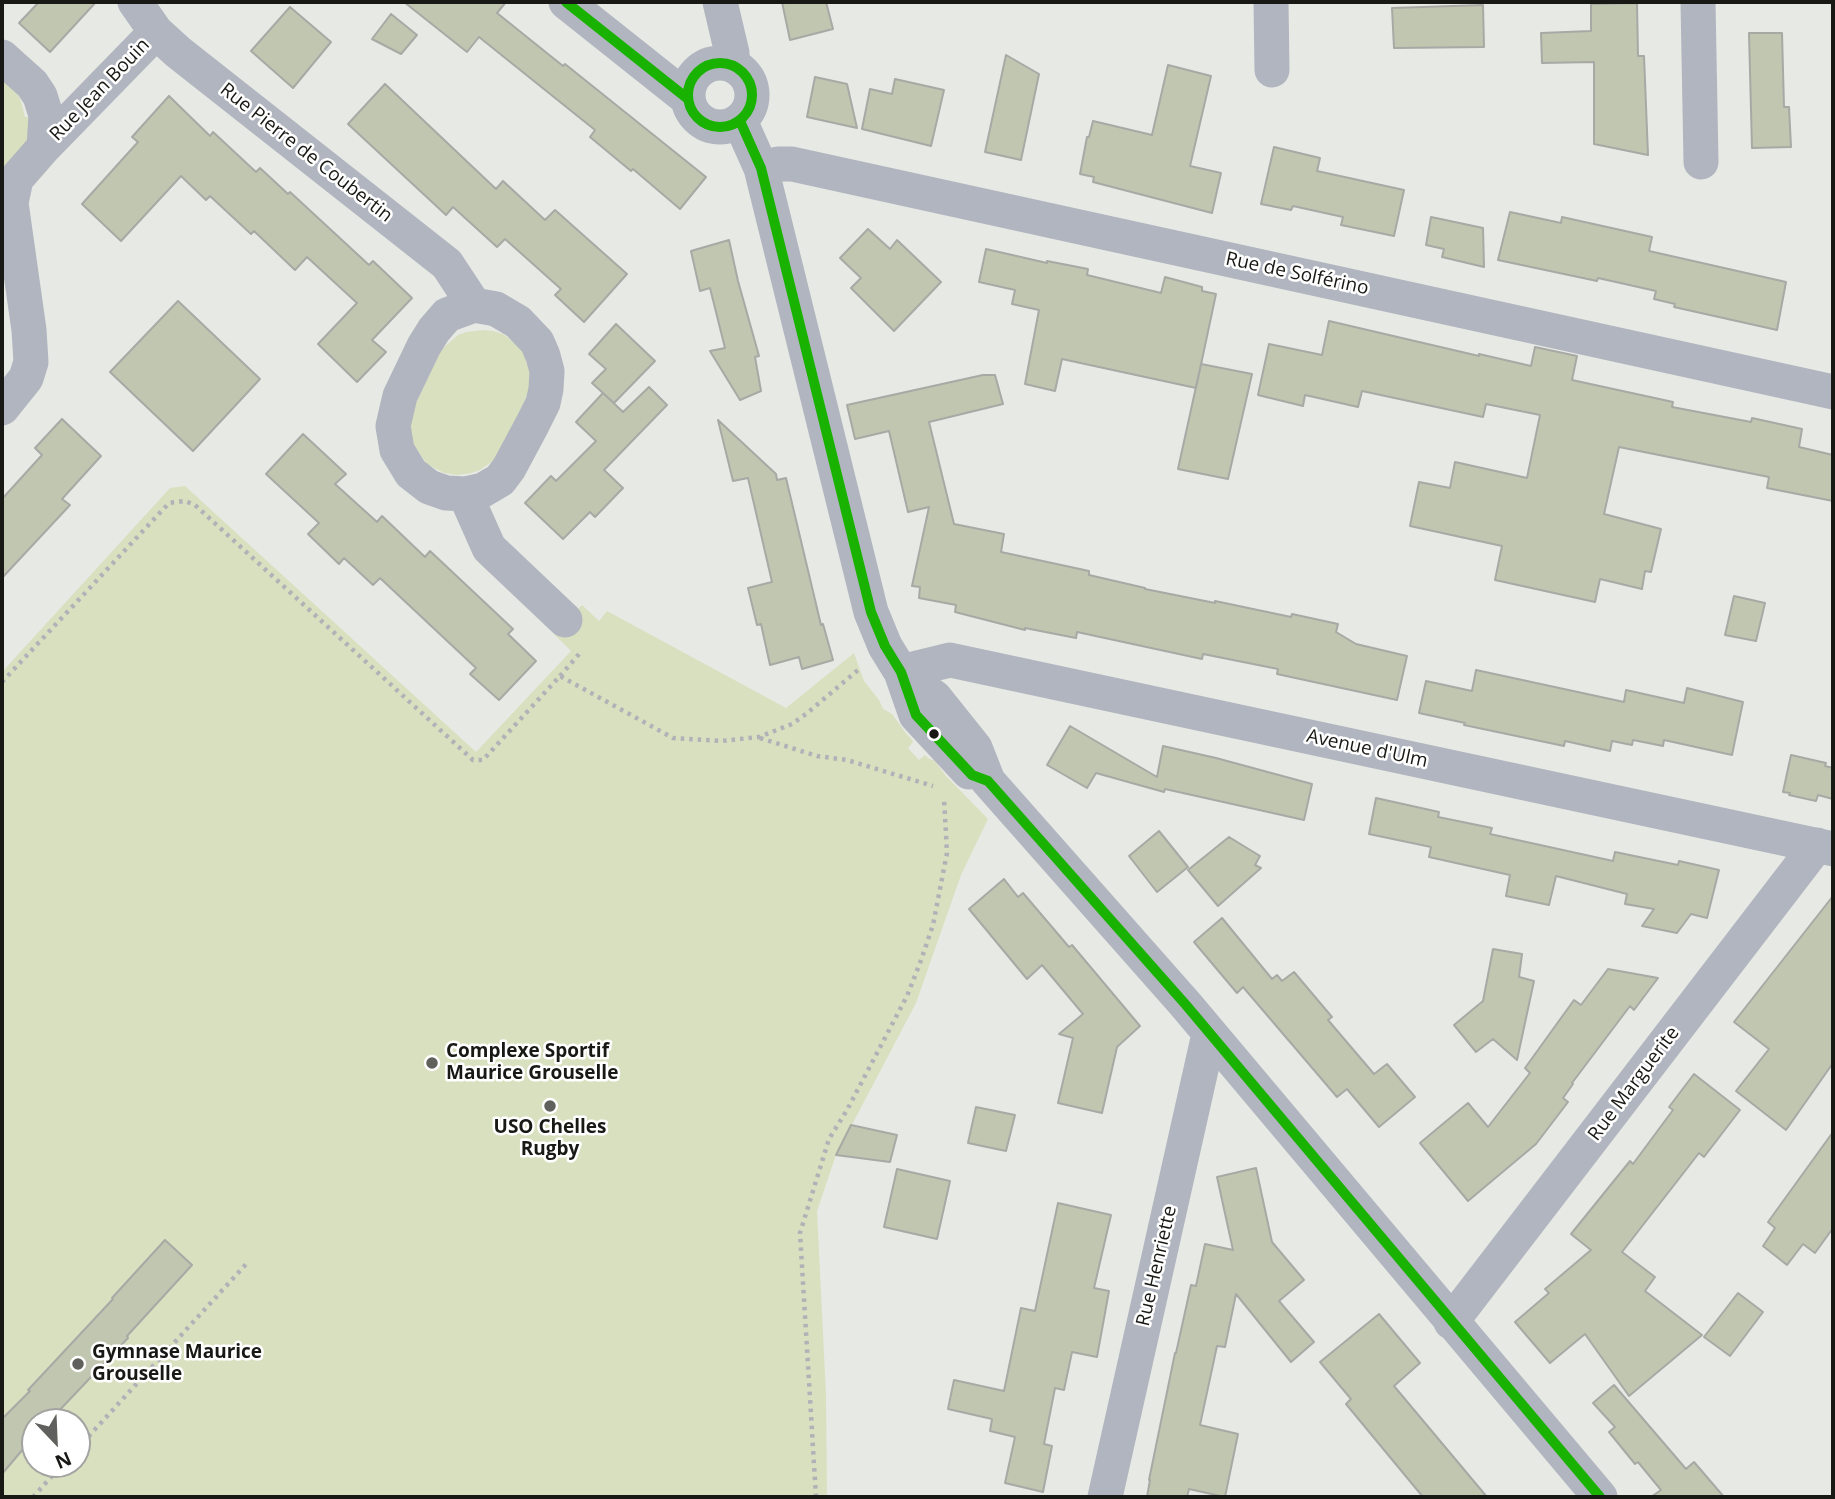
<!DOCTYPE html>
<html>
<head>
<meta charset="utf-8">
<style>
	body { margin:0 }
	#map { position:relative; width:1835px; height:1499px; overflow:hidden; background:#e7e9e4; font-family:"Open Sans",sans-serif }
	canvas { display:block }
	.frame { position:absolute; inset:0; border:4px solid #181815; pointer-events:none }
	.north { position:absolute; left:21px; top:1408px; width:70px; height:70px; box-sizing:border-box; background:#fff; border:2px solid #a3a3a1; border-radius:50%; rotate:157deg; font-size:19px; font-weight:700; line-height:28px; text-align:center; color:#181815 }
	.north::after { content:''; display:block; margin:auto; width:24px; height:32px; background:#60615d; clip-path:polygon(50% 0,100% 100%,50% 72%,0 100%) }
</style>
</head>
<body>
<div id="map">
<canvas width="1835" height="1499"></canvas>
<div class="frame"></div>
<div class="north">N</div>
</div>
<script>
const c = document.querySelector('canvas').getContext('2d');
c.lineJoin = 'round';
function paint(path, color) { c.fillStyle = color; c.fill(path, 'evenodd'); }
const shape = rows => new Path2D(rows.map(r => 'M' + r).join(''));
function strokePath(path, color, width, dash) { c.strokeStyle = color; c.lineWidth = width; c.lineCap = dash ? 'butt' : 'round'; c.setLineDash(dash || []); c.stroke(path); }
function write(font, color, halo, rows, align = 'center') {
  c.font = font + ' "Open Sans",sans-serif'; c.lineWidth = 5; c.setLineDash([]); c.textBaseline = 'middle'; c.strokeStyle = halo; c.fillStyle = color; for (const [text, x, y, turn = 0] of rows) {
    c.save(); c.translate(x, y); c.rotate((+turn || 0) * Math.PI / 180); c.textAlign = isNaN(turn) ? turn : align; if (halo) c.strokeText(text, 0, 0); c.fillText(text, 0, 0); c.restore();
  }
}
paint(shape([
	[2,77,20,98,25,117,31,117,28,141,2,171],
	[484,330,493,331,503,334,516,344,522,351,530,370,529,391,507,439,494,460,480,470,471,473,457,475,444,473,427,464,413,444,410,430,412,411,438,356,443,348,458,335,466,332],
	[185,486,476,752,571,651,554,634,582,605,599,621,607,611,786,708,854,653,864,681,879,700,883,709,892,714,905,732,912,740,913,742,908,748,919,760,925,755,929,759,934,760,946,776,988,819,961,875,916,1003,836,1155,817,1211,826,1395,827,1497,2,1497,2,672,170,488],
	[35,1422,77,1422,77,1464,35,1464]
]), '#d9e0bf');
const building = shape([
	[39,2,96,2,50,52,19,23,39,2],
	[404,2,506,2,497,13,563,66,565,64,706,177,680,209,633,169,631,171,590,137,595,130,479,37,467,52,404,2],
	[782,2,826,2,833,29,790,40,782,2],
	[1637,3,1638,56,1644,56,1648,155,1594,144,1594,62,1542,63,1541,33,1591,31,1591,4,1637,3],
	[1483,5,1484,47,1394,48,1392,8,1483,5],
	[290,7,331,42,293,88,251,51,290,7],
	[391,14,417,35,401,54,372,39,391,14],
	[1749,33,1782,33,1784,107,1789,107,1791,147,1752,148,1749,33],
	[1006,55,1039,74,1021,160,985,152,1006,55],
	[1168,65,1211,76,1190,166,1221,173,1212,213,1093,182,1094,177,1080,174,1087,137,1089,137,1093,121,1152,135,1168,65],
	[815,77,847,84,857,128,807,117,815,77],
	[895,79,944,90,931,146,862,129,870,89,892,94,895,79],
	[385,84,496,189,503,181,545,220,555,210,627,274,584,322,555,295,561,289,505,239,497,247,453,207,446,215,348,124,385,84],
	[169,96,210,136,213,132,256,172,260,168,288,194,290,192,369,265,373,261,412,298,372,340,386,352,357,382,318,344,357,303,307,257,295,270,254,231,251,234,210,196,206,200,181,176,121,241,82,204,138,142,132,137,169,96],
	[1274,147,1320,158,1317,171,1404,190,1394,236,1341,225,1343,217,1293,206,1291,210,1261,204,1274,147],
	[1510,212,1561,223,1562,217,1652,237,1649,251,1786,282,1777,330,1674,307,1675,304,1654,299,1656,291,1598,278,1597,281,1498,260,1510,212],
	[1431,217,1483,228,1484,267,1442,257,1444,249,1426,245,1431,217],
	[868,229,890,249,897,240,941,282,894,331,851,288,861,278,840,258,868,229],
	[729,240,738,281,759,356,755,357,761,391,740,400,710,351,725,348,710,288,700,291,691,251,729,240],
	[986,249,1047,263,1047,261,1088,269,1087,275,1161,293,1165,277,1202,287,1202,291,1216,294,1196,388,1062,359,1055,391,1025,384,1039,310,1012,304,1015,290,979,282,986,249],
	[178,301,260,379,193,451,110,372,178,301],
	[1329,321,1479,356,1479,354,1531,366,1535,347,1577,356,1572,380,1673,402,1672,407,1751,422,1752,418,1802,429,1799,447,1833,455,1833,501,1767,488,1769,477,1619,447,1604,514,1661,529,1651,572,1645,571,1642,589,1600,579,1595,602,1495,580,1502,546,1410,526,1419,482,1450,488,1455,462,1527,478,1540,415,1486,404,1483,417,1362,391,1358,407,1305,395,1303,406,1258,395,1269,344,1322,355,1329,321],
	[616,324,655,361,614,403,592,383,606,369,589,354,616,324],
	[1201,364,1252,374,1228,479,1178,469,1201,364],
	[983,375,995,375,1003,404,929,422,954,524,1004,534,1001,552,1089,571,1089,575,1145,588,1145,589,1215,603,1215,601,1291,617,1292,614,1338,624,1336,632,1356,644,1407,656,1397,700,1277,674,1278,669,1203,654,1202,659,1077,632,1076,638,1025,628,1025,630,955,612,956,605,919,598,920,587,912,586,929,507,908,512,889,431,855,439,847,405,983,375],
	[649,387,667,405,604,470,623,488,595,517,590,512,563,539,525,503,551,476,556,481,596,441,576,422,603,393,623,412,649,387],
	[62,419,101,456,62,499,70,505,2,578,2,499,42,455,35,448,62,419],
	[718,420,776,474,777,480,786,478,821,625,823,624,833,660,802,669,799,657,770,665,761,624,757,625,748,588,772,582,748,478,733,481,718,420],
	[303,434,346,474,335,484,377,522,382,516,425,557,430,551,513,629,508,634,536,661,499,700,470,674,476,668,380,578,373,585,344,558,339,564,308,534,319,523,266,474,303,434],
	[1734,596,1765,603,1756,641,1725,635,1734,596],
	[1476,670,1624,702,1626,690,1684,703,1687,688,1743,702,1732,755,1664,740,1663,746,1633,740,1632,745,1612,741,1610,751,1565,741,1564,746,1464,725,1465,723,1419,713,1426,681,1472,691,1476,670],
	[1070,726,1157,777,1163,746,1216,758,1312,784,1304,820,1165,789,1164,792,1096,773,1087,788,1047,765,1070,726],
	[1791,755,1826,763,1825,766,1833,768,1833,799,1818,795,1816,801,1789,795,1790,793,1783,792,1791,755],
	[1376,798,1439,812,1438,817,1492,828,1490,834,1613,861,1615,852,1678,865,1679,861,1719,870,1707,918,1691,914,1677,933,1642,926,1654,909,1625,904,1627,894,1556,876,1549,905,1506,896,1510,875,1429,857,1431,847,1369,834,1376,798],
	[1159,831,1188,867,1157,892,1129,856,1159,831],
	[1229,837,1260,856,1255,865,1261,868,1218,906,1188,870,1229,837],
	[1004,879,1018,897,1023,893,1069,947,1072,945,1140,1026,1117,1047,1102,1113,1058,1103,1073,1038,1059,1034,1083,1014,1042,965,1027,979,969,909,1004,879],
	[1833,896,1833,1063,1786,1130,1736,1091,1769,1049,1734,1022,1833,896],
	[1222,918,1272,979,1277,975,1282,981,1294,972,1332,1017,1328,1020,1374,1074,1387,1064,1415,1097,1379,1127,1347,1089,1337,1097,1243,987,1237,993,1194,942,1222,918],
	[1493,949,1522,954,1519,977,1534,981,1517,1060,1493,1039,1476,1052,1454,1025,1483,1001,1493,949],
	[1608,969,1658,978,1634,1010,1630,1006,1572,1083,1573,1084,1563,1098,1568,1102,1536,1144,1468,1201,1420,1143,1468,1103,1488,1127,1530,1073,1525,1068,1574,1000,1581,1005,1608,969],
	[1694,1074,1740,1110,1704,1157,1699,1153,1622,1252,1655,1277,1645,1291,1702,1335,1629,1396,1585,1334,1550,1363,1515,1322,1549,1293,1545,1289,1591,1250,1571,1234,1630,1161,1633,1164,1673,1110,1669,1107,1694,1074],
	[976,1107,1015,1115,1006,1151,968,1143,976,1107],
	[851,1125,897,1135,890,1162,836,1155,851,1125],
	[1833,1132,1833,1228,1815,1253,1803,1244,1787,1265,1763,1246,1775,1228,1768,1222,1833,1132],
	[1256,1168,1272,1242,1304,1280,1279,1301,1314,1342,1291,1362,1236,1294,1225,1347,1217,1346,1200,1425,1238,1434,1225,1497,1189,1489,1187,1497,1147,1497,1150,1480,1149,1480,1175,1353,1176,1353,1191,1285,1196,1286,1205,1244,1233,1250,1217,1177,1256,1168],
	[897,1169,950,1181,937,1239,884,1227,897,1169],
	[1058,1203,1111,1215,1094,1288,1109,1291,1097,1357,1072,1352,1064,1390,1055,1388,1044,1444,1052,1446,1043,1492,1005,1483,1015,1437,990,1431,992,1419,948,1409,954,1380,1004,1391,1021,1308,1035,1311,1058,1203],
	[165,1240,192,1265,127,1336,128,1338,55,1415,54,1414,47,1422,35,1422,35,1435,2,1474,2,1419,30,1391,28,1390,113,1299,112,1298,165,1240],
	[1738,1293,1763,1312,1730,1356,1704,1337,1738,1293],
	[1379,1314,1420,1363,1394,1386,1487,1497,1423,1497,1346,1404,1351,1399,1320,1362,1379,1314],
	[1614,1385,1686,1469,1694,1462,1724,1497,1651,1497,1661,1490,1638,1462,1635,1464,1609,1432,1615,1427,1593,1403,1614,1385]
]);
paint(building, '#c1c6b1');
strokePath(building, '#a8a9a5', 2);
strokePath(shape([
	[560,676,580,653],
	[2,682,169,503,185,501,195,505,473,760,483,760,560,676,673,738,721,741,759,737,792,724,806,714,858,670],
	[760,738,817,756,847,760,933,786],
	[77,1449,249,1261],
	[33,1497,63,1464],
	[816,1497,800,1233,829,1139,847,1110,907,996,920,963,933,925,947,853,944,798]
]), '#afb2b6', 4.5, [3.5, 5]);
strokePath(shape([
	[135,2,156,32,178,52,447,264,474,305],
	[566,2,688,99],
	[720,2,732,53,732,65],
	[1271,2,1272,70],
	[1698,2,1701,162],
	[2,57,32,84,40,96,46,115,44,147],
	'688 95a32 32 0 1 1 64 0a32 32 0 1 1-64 0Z',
	[740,121,761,168,871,612,885,646,901,672,916,715,969,772],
	[761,168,778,164,792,164,1833,392],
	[474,305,496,309,518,322,537,342,543,356,547,371,546,389,543,403,532,425,509,468,500,480,483,490,465,494,446,493,429,487,411,473,397,450,393,426,400,396,424,346,434,330,447,315,474,305],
	[2,408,26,378,31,362,29,330,11,203,16,179,44,147,156,32],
	[465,494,489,548,565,620],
	[901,672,935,698,975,748,988,781,1186,1005,1600,1497],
	[901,672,950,660,1833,849],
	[1451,1322,1817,845],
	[1105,1497,1209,1034]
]), '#b1b5bf', 35);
strokePath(shape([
	[566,2,688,99],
	'688 95a32 32 0 1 1 64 0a32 32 0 1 1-64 0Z',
	[740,121,761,168,871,612,885,646,901,672,916,715,972,775,988,781,1186,1005,1600,1497]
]), '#19b200', 10);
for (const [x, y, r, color] of [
	[934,734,6,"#181815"],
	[432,1063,7,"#60615d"],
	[550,1106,7,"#60615d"],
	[78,1364,7,"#60615d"]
]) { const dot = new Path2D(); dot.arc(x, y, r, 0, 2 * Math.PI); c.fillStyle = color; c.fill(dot); strokePath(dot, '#fff', 2.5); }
write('19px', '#181815', '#fff', [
	["Rue Jean Bouin",100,90,-46],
	["Rue Pierre de Coubertin",306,153,38],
	["Rue de Solférino",1297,274,12],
	["Avenue d'Ulm",1367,749,12],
	["Rue Marguerite",1634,1084,-53],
	["Rue Henriette",1157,1266,-77]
]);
write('bold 19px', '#181815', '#fff', [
	["Complexe Sportif",446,1052],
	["Maurice Grouselle",446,1074],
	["USO Chelles",550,1128,"center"],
	["Rugby",550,1150,"center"],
	["Gymnase Maurice",92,1353],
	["Grouselle",92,1375]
], 'left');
</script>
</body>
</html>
